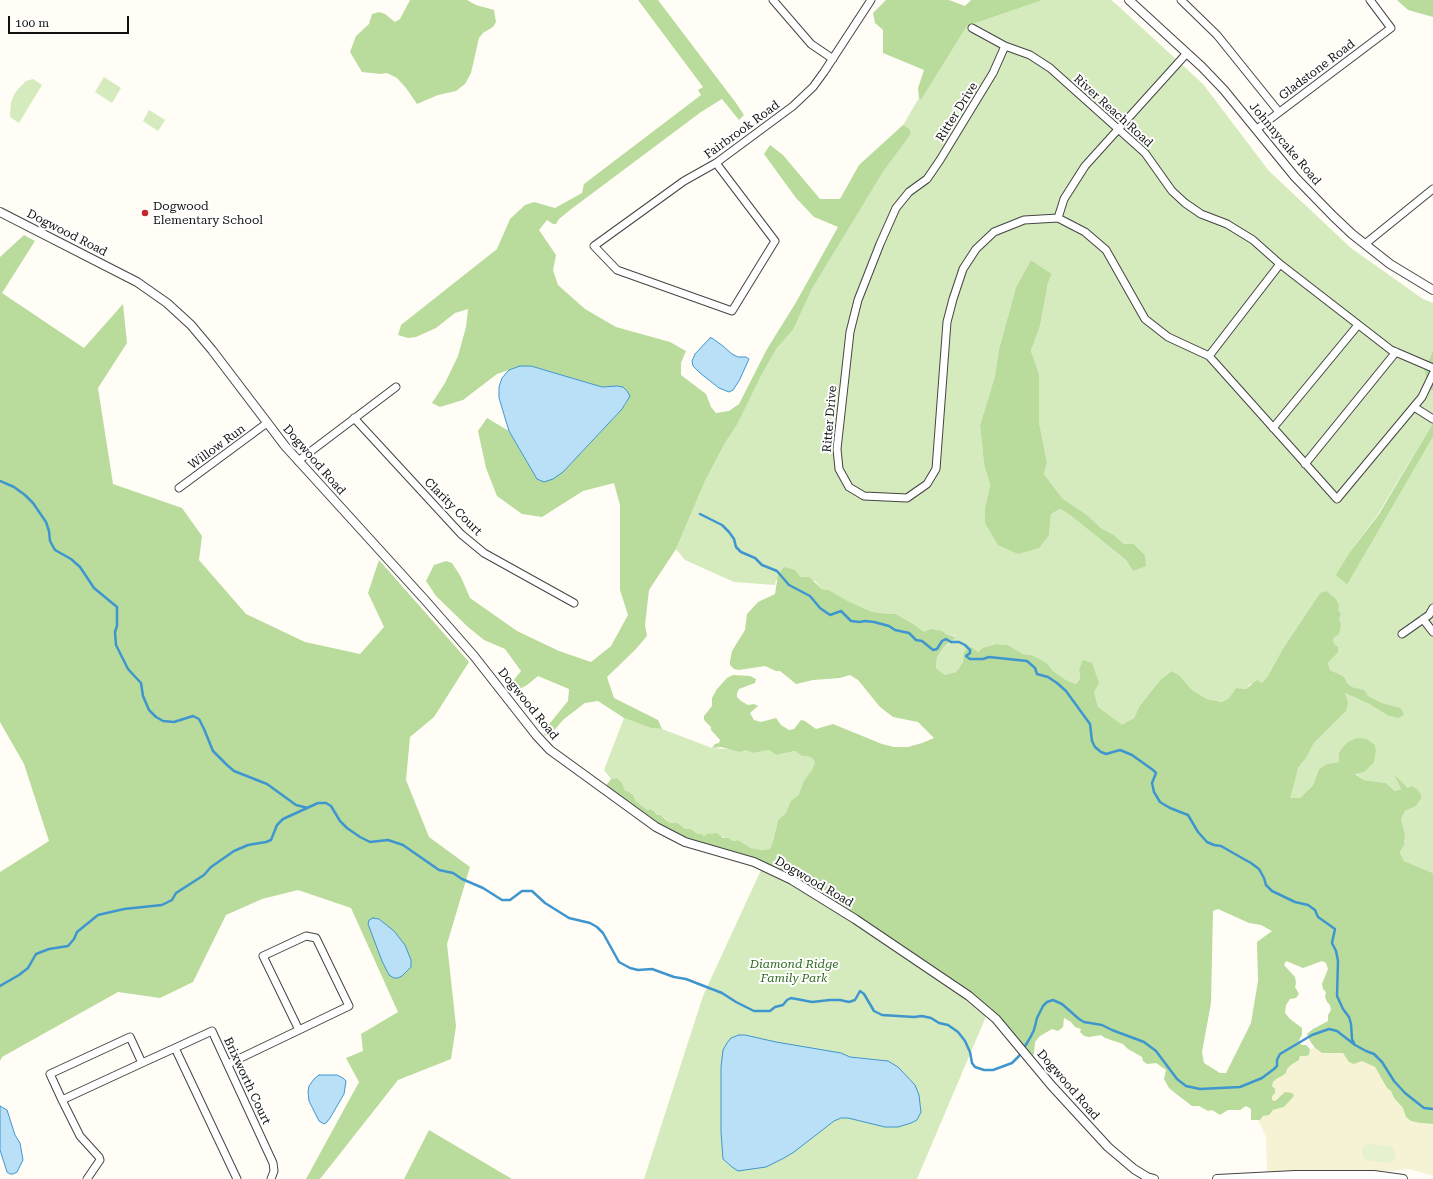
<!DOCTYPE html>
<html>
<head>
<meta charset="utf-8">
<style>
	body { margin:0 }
	#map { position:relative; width:1433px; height:1179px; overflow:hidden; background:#fffdf5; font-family:"Roboto Serif",serif }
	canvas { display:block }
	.scale { position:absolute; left:8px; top:16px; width:121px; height:18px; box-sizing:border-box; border:2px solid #111; border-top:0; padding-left:5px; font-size:12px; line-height:14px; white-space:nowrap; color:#111; -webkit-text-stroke:3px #fff; paint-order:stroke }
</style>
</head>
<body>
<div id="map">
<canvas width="1433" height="1179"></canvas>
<div class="scale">100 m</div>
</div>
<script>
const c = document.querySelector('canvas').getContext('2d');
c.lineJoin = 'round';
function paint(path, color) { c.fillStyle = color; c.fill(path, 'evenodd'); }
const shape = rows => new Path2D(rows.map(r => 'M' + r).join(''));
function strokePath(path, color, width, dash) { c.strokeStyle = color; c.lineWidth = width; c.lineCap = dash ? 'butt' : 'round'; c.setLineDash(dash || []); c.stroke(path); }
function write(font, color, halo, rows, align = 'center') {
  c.font = font + ' "Roboto Serif",serif'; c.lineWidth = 4; c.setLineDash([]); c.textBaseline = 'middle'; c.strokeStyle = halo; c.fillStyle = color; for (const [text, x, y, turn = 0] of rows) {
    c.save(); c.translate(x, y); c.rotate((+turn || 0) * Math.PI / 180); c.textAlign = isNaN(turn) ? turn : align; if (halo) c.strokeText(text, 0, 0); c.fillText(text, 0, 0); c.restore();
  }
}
paint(shape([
	[1315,1048,1322,1053,1343,1053,1354,1064,1362,1061,1367,1062,1375,1067,1387,1088,1391,1091,1394,1098,1403,1108,1411,1121,1426,1124,1433,1124,1433,1176,1409,1169,1392,1171,1267,1172,1266,1137,1258,1120,1273,1110,1284,1107,1278,1097,1275,1101,1272,1100,1272,1086,1273,1082,1276,1079,1282,1076,1286,1073,1287,1069,1291,1065,1299,1060,1300,1055,1306,1056,1309,1055,1310,1049]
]), '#f6f3d4');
paint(shape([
	[1043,0,1111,0,1116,4,1203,84,1269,171,1351,248,1423,299,1433,303,1433,351,1424,370,1429,388,1433,391,1433,423,1378,514,1350,552,1342,581,1347,585,1433,437,1433,873,1404,861,1400,851,1404,845,1405,834,1401,819,1405,811,1416,806,1422,797,1419,791,1408,788,1395,775,1401,789,1395,791,1386,783,1364,780,1355,773,1376,750,1375,745,1367,739,1339,762,1327,764,1319,769,1313,785,1300,798,1289,798,1296,777,1298,768,1306,758,1314,743,1346,711,1345,693,1369,704,1387,715,1401,708,1382,703,1368,696,1363,690,1352,687,1347,683,1345,678,1341,675,1330,670,1328,663,1334,656,1333,639,1336,637,1341,624,1339,618,1320,593,1282,650,1268,676,1262,684,1250,684,1246,689,1236,688,1229,698,1222,702,1207,699,1192,690,1179,675,1170,671,1160,680,1139,707,1134,718,1122,726,1098,707,1094,692,1079,670,1080,679,1076,684,1066,680,1053,671,1047,663,1032,655,1023,654,1008,645,996,644,982,648,978,652,965,652,963,662,956,672,945,675,936,668,937,657,943,648,948,645,956,636,948,635,942,631,924,632,915,625,896,614,879,613,870,611,848,601,829,590,822,589,815,581,776,580,775,585,734,582,685,560,676,549,705,481,725,443,737,425,762,374,777,348,793,330,812,289,883,172,911,134,910,129,903,125,919,98,921,100,967,26],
	[1031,260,1052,274,1048,283,1040,326,1031,351,1039,374,1039,422,1047,463,1044,474,1062,498,1087,515,1101,528,1114,535,1124,544,1134,544,1145,555,1133,571,1126,560,1070,515,1060,509,1051,514,1049,535,985,508,990,485,984,464,980,425,995,376,999,349,1016,287],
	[104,77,121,88,112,103,95,92],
	[33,79,42,85,19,123,10,117,11,102,15,93,20,87,26,81],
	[149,110,165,120,158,131,143,121],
	[624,718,651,728,662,729,712,748,745,750,753,753,769,750,776,755,795,751,802,756,811,757,815,762,812,770,799,794,795,797,786,813,778,820,773,841,770,849,763,850,751,848,738,840,733,841,713,833,704,836,698,834,691,829,685,829,678,823,670,823,666,819,657,815,654,811,650,809,647,810,636,801,633,795,625,792,617,778,611,779,604,770],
	[761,870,789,882,853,922,961,993,987,1014,917,1179,644,1179,703,996]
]), '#d5ebbd');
paint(shape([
	[410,0,467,0,476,5,494,10,496,22,493,27,483,33,479,38,471,73,465,84,456,91,438,95,417,104,406,88,397,78,387,73,381,74,362,72,350,52,356,36,369,24,372,14,379,12,385,14,395,22,400,19],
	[638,0,658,0,736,103,744,115,739,120,722,99,701,112,570,210,559,219,556,224,553,224,547,220,539,230,556,255,553,270,558,285,585,309,616,327,670,342,686,351,681,363,681,375,706,394,711,407,716,413,729,411,739,404,767,349,795,304,838,227,814,217,796,198,764,154,770,145,783,155,820,199,840,199,859,165,903,125,910,129,911,134,883,172,812,289,793,330,777,348,762,374,737,425,725,443,705,481,676,549,649,590,645,625,647,636,635,650,607,677,614,698,658,720,662,729,651,728,624,718,598,701,585,703,564,719,549,736,544,735,546,728,568,701,569,689,538,676,527,685,518,690,513,681,521,671,505,649,484,640,468,627,436,596,426,581,434,565,446,561,452,563,461,577,470,598,517,631,559,651,591,662,611,646,628,615,620,590,620,505,614,483,583,491,542,517,522,514,497,496,486,468,478,431,487,418,509,431,537,479,563,472,622,409,627,402,617,386,602,387,531,366,520,366,497,374,463,400,440,407,432,403,445,383,458,356,466,327,468,309,455,313,436,328,416,337,408,338,398,335,401,325,497,249,510,219,525,205,534,202,555,208,582,193,584,184,701,95,698,90,703,87],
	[886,0,949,0,965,6,971,0,1043,0,967,26,921,100,919,98,918,88,924,70,883,53,883,30,875,23,873,13],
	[1397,0,1433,0,1433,17,1408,10],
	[24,235,35,241,2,293,84,348,123,304,127,343,98,388,113,484,182,508,202,536,199,560,246,614,305,642,360,654,384,627,368,593,379,560,469,662,434,717,410,737,406,780,429,837,470,867,447,944,456,1026,451,1059,398,1080,320,1179,306,1179,359,1082,346,1058,363,1051,361,1034,398,1012,351,908,298,890,262,899,226,915,193,982,160,998,118,992,2,1057,0,1061,0,872,49,841,24,764,0,722,0,257],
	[1031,260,1052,274,1048,283,1040,326,1031,351,1039,374,1039,422,1047,463,1044,474,1062,498,1087,515,1101,528,1114,535,1124,544,1134,544,1145,555,1146,566,1133,571,1126,560,1070,515,1060,509,1051,514,1049,535,1039,548,1018,554,998,545,985,523,985,508,990,485,984,464,980,425,995,376,999,349,1016,287],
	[1433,351,1433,391,1429,388,1424,370],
	[1433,423,1433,437,1347,585,1336,575,1350,552,1379,514],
	[784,567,795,570,800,577,809,577,822,589,829,590,848,601,870,611,879,613,896,614,915,625,924,632,931,629,942,631,948,635,956,637,943,648,937,657,936,668,945,675,956,672,963,662,964,652,971,647,978,652,982,648,996,644,1008,645,1023,654,1032,655,1047,663,1053,671,1066,680,1076,684,1080,679,1079,670,1083,660,1092,663,1099,683,1094,692,1098,707,1122,725,1134,718,1139,707,1160,680,1171,671,1179,675,1192,690,1207,699,1222,702,1229,698,1236,688,1246,689,1257,680,1262,683,1268,676,1282,650,1320,593,1326,591,1335,598,1339,605,1338,610,1341,614,1339,618,1341,624,1339,634,1333,639,1334,644,1338,647,1338,652,1328,663,1330,670,1341,675,1345,678,1347,683,1352,687,1364,690,1368,696,1382,703,1401,708,1404,715,1398,718,1387,715,1369,704,1345,693,1348,702,1346,711,1314,743,1306,758,1298,768,1296,777,1290,798,1300,798,1313,785,1319,769,1327,764,1339,762,1339,753,1343,747,1348,742,1357,738,1367,739,1375,745,1376,750,1374,762,1364,772,1355,774,1364,780,1386,783,1395,791,1401,789,1394,774,1408,788,1412,786,1419,791,1422,797,1416,806,1405,811,1401,819,1405,834,1404,845,1400,852,1404,861,1433,873,1433,1124,1420,1123,1411,1121,1406,1117,1403,1108,1394,1098,1391,1091,1387,1088,1375,1067,1362,1061,1354,1064,1349,1062,1343,1053,1322,1053,1315,1048,1310,1041,1307,1034,1313,1029,1328,1021,1328,1015,1331,1010,1330,1005,1327,1002,1325,997,1326,992,1323,989,1322,984,1328,969,1326,963,1322,961,1303,968,1286,961,1284,965,1295,977,1296,983,1295,987,1299,994,1296,998,1290,999,1286,1005,1285,1013,1290,1019,1302,1028,1302,1035,1299,1040,1301,1045,1306,1045,1310,1049,1309,1055,1306,1056,1300,1056,1299,1060,1291,1065,1287,1069,1286,1073,1282,1076,1276,1079,1273,1082,1272,1086,1275,1089,1275,1093,1272,1096,1272,1100,1275,1101,1285,1092,1292,1093,1294,1096,1284,1107,1273,1110,1269,1115,1263,1116,1260,1120,1251,1120,1251,1109,1246,1106,1240,1110,1228,1110,1220,1115,1212,1110,1208,1111,1199,1106,1192,1106,1175,1093,1169,1088,1164,1079,1166,1070,1156,1063,1147,1064,1143,1061,1142,1057,1128,1049,1123,1044,1105,1038,1101,1035,1089,1037,1084,1036,1080,1032,1081,1029,1075,1027,1071,1022,1064,1018,1063,1027,1058,1031,1052,1029,1040,1036,1035,1042,1034,1054,1032,1056,997,1015,967,989,818,890,795,877,765,863,740,853,685,838,661,827,605,787,611,779,617,778,622,783,625,791,627,791,633,795,636,801,647,810,650,809,654,811,657,815,660,815,670,823,678,823,685,829,691,829,698,834,701,834,704,836,707,834,717,833,723,838,728,838,733,841,738,840,751,848,762,850,770,849,773,841,778,820,786,813,791,801,799,794,804,781,812,770,815,762,811,757,802,756,795,751,776,755,769,750,753,753,745,750,740,752,721,747,712,748,715,744,719,743,720,740,711,730,711,727,704,720,704,716,712,706,712,698,717,689,727,678,733,675,750,676,756,679,755,683,739,689,737,693,737,697,741,701,748,705,754,704,758,706,750,713,754,720,761,722,776,718,781,725,789,730,794,729,801,720,805,721,816,729,833,724,882,744,894,747,908,747,922,743,934,738,918,722,893,717,880,707,858,680,850,675,840,678,813,680,796,684,780,671,776,671,765,666,739,670,734,669,730,665,730,661,732,651,745,630,747,614,758,602,775,594,778,575],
	[1218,909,1249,923,1261,925,1272,931,1257,942,1258,981,1251,1023,1226,1073,1220,1073,1204,1063,1202,1052,1211,1003,1213,911],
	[429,1130,512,1179,404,1179]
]), '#b9dc9c');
paint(shape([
	[1372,1144,1392,1147,1395,1152,1396,1155,1394,1160,1388,1163,1366,1160,1362,1155,1362,1149,1366,1145]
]), '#e6f2cf');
const water = shape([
	[710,338,712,338,723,346,732,354,738,357,746,357,749,359,739,381,733,390,729,392,719,388,700,373,693,366,692,361,695,354,710,338],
	[520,366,531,366,602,387,617,386,623,387,627,391,630,396,622,409,563,472,553,479,544,482,537,479,509,431,499,398,499,387,502,378,509,370,520,366],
	[373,918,379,919,394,931,405,945,411,960,411,967,402,976,398,978,394,978,389,975,382,961,368,924,369,920,373,918],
	[739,1035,745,1035,776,1042,841,1053,850,1057,888,1061,898,1067,915,1085,919,1095,921,1112,917,1120,911,1123,898,1127,885,1127,848,1118,841,1118,834,1121,794,1152,784,1158,766,1167,738,1171,732,1167,723,1159,721,1132,721,1067,723,1050,727,1043,731,1038,739,1035],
	[319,1075,337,1075,343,1078,346,1081,344,1094,330,1118,327,1122,324,1124,319,1121,309,1101,308,1092,309,1086,314,1079,319,1075],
	[0,1106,7,1110,15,1135,20,1143,23,1160,17,1172,13,1174,10,1174,7,1172,0,1150,0,1106]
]);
paint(water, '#b9e0f7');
strokePath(water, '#3f96cf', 1);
strokePath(shape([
	[0,481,14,487,25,495,33,503,46,522,49,531,50,541,55,550,71,559,80,567,94,588,117,607,117,626,115,632,116,645,128,669,141,683,143,696,149,710,156,717,163,721,174,722,193,716,199,719,204,729,213,751,227,765,234,771,267,784,296,805,308,808],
	[700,514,722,525,729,532,734,539,736,547,741,552,755,558,762,565,777,571,789,585,810,596,820,608,830,615,841,611,851,621,860,622,865,621,874,622,889,626,895,630,909,633,916,640,922,641,933,650,937,649,942,641,946,639,951,642,959,642,965,645,970,650,970,653,966,656,970,659,983,659,989,657,1027,661,1035,668,1037,674,1048,677,1057,683,1066,691,1090,724,1092,741,1095,747,1101,752,1106,754,1120,750,1132,755,1153,770,1156,773,1152,783,1154,792,1160,802,1170,808,1188,815,1198,832,1207,842,1214,845,1221,846,1242,858,1251,863,1259,869,1264,878,1266,885,1272,891,1295,902,1308,905,1315,910,1318,917,1335,929,1332,943,1336,951,1338,961,1337,996,1343,1009,1349,1017,1351,1024,1352,1039,1354,1043],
	[0,986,19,975,28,968,36,954,49,949,68,946,74,939,77,932,98,915,124,909,162,905,172,900,176,893,204,875,211,867,234,851,248,845,266,842,271,840,277,825,283,819,318,803,326,803,331,806,340,821,347,828,360,837,370,842,388,840,403,845,439,870,453,873,462,879,483,888,502,900,510,900,522,891,532,891,545,903,569,918,590,923,597,927,603,933,619,962,630,968,638,970,652,969,674,977,686,979,722,993,736,1002,754,1011,770,1011,775,1007,783,1005,787,1000,791,998,812,1002,830,1000,840,1000,849,1002,855,1000,860,991,864,994,874,1011,882,1015,914,1017,922,1016,931,1018,939,1023,948,1025,958,1032,965,1041,970,1052,972,1063,975,1067,984,1070,993,1070,1012,1063,1019,1056,1030,1038,1034,1030,1037,1018,1043,1006,1047,1002,1053,1000,1062,1004,1079,1019,1084,1022,1102,1025,1112,1030,1144,1042,1156,1051,1177,1079,1186,1086,1200,1089,1240,1087,1262,1078,1274,1069,1277,1066,1277,1060,1280,1054,1312,1035,1329,1029,1337,1031,1355,1045,1366,1051,1374,1054,1382,1062,1394,1081,1405,1093,1424,1108,1433,1109]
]), '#3f96cf', 2.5);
const minor = shape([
	[773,0,811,44,833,59],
	[1181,0,1217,35,1279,112],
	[972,28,1005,46,1030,55,1050,68,1145,153,1172,191,1185,203,1201,214,1227,224,1253,240,1280,264],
	[1005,46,993,73,940,160,927,179,909,192,896,208,880,244,858,300,850,332,837,449,839,469,849,487,864,496,907,498,927,484,936,469,947,322,953,299,963,269,976,249,994,232,1024,220,1058,218,1085,232,1106,250,1145,319,1168,337,1209,356],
	[1257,129,1391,28,1370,0],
	[716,163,775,241,732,311,617,270,594,246,684,181,716,163,793,106,813,87,824,72,871,0],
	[1058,218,1064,199,1085,166,1187,53],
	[1365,244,1433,189],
	[1433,368,1391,350,1280,264,1209,356,1337,499,1422,397,1433,374],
	[1414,407,1433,419],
	[354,418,461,534,484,553,574,603],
	[1273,428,1358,325],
	[298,461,396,387],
	[1305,464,1396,352],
	[179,488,267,423],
	[1423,619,1433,632],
	[1402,634,1429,615,1433,608],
	[142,1063,62,1100,50,1074,130,1037,142,1063,175,1048],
	[228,1064,299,1030,263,956,306,936,316,938,349,1006,299,1030],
	[62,1100,80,1136,99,1157,100,1160,87,1179],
	[237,1179,175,1048,212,1031,273,1163,274,1171,271,1179]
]);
const tertiary = shape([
	[1129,0,1202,67,1224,90,1295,177,1333,216,1352,234,1390,264,1433,290],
	[0,212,137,282,167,303,191,325,212,350,285,446,425,600,474,656,536,735,550,750,656,827,685,842,754,862,792,880,855,919,969,996,996,1019,1051,1085,1108,1147,1134,1169,1147,1177,1154,1179],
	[1217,1179,1295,1175,1374,1175,1403,1179]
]);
strokePath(minor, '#444', 9);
strokePath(tertiary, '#444', 10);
strokePath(minor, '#fff', 7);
strokePath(tertiary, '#fff', 8);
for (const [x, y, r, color] of [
	[145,213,4,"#c4262e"]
]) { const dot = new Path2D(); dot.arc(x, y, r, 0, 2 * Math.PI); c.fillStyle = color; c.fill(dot); strokePath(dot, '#fff', 1.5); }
write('12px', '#111', '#fff', [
	["Gladstone Road",1317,70,-37],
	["River Reach Road",1113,111,42],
	["Ritter Drive",957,112,-58],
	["Fairbrook Road",742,130,-36],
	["Johnnycake Road",1285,144,50],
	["Dogwood Road",67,233,27],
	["Ritter Drive",830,419,-85],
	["Willow Run",217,447,-36],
	["Dogwood Road",314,460,49],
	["Clarity Court",453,507,45],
	["Dogwood Road",528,704,51],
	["Dogwood Road",814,882,30],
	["Brixworth Court",247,1081,65],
	["Dogwood Road",1068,1085,49]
]);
write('12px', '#111', '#fff', [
	["Dogwood",153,206],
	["Elementary School",153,220]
], 'left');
write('italic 12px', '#2f6b1f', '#fff', [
	["Diamond Ridge",794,964],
	["Family Park",794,978]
]);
</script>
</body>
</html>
